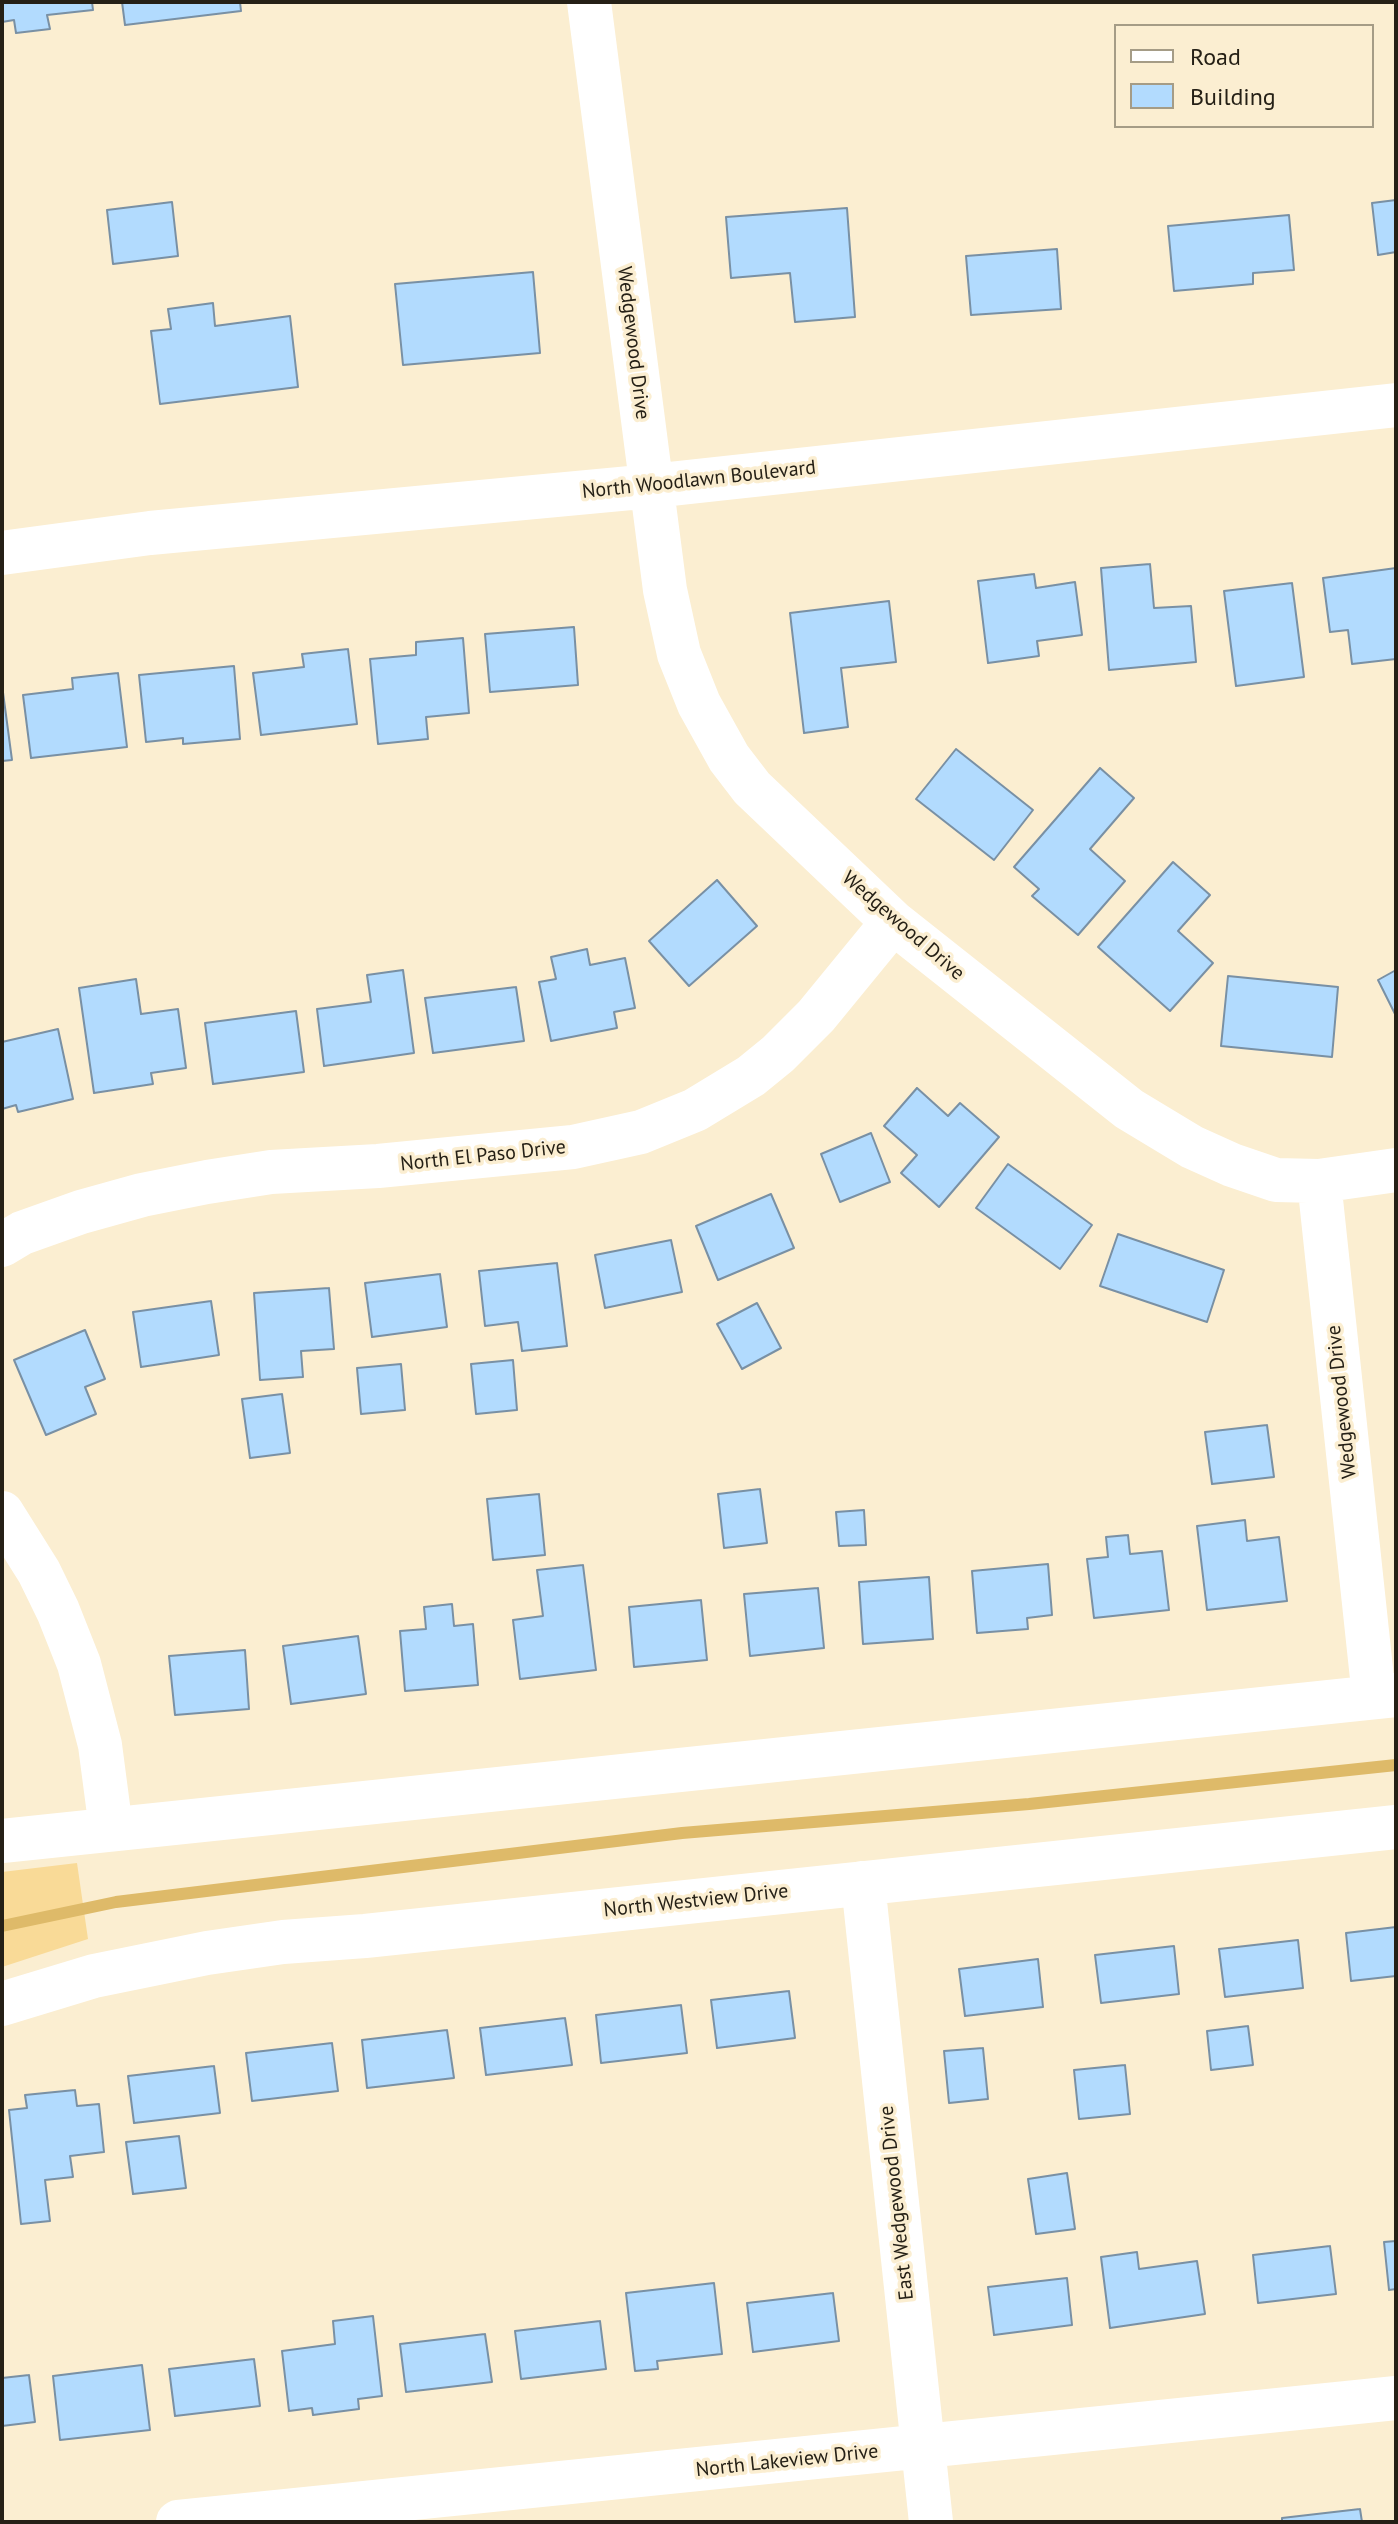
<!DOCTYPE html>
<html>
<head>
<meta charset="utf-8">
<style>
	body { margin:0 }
	#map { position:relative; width:1398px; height:2524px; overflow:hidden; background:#fbeed1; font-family:"PT Sans",sans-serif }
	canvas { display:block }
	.frame { position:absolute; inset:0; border:4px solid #252016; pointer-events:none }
	.legend { position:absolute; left:1114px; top:24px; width:260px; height:104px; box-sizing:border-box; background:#fbeed1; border:2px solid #a59c86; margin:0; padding:10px 14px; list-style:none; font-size:24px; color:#252016 }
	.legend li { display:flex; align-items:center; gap:16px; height:40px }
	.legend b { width:40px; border:2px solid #a59c86 }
</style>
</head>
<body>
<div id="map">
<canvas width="1398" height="2524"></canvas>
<div class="frame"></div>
<ul class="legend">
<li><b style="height:10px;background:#fff"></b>Road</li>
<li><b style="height:22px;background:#b2dbfe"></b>Building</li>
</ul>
</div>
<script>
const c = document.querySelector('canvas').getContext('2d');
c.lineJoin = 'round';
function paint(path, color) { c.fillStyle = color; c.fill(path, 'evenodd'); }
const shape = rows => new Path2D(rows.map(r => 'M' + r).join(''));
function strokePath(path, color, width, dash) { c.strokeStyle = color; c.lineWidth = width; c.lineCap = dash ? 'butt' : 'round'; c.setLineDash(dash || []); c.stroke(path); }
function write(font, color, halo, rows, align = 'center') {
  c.font = font + ' "PT Sans",sans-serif'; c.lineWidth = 7; c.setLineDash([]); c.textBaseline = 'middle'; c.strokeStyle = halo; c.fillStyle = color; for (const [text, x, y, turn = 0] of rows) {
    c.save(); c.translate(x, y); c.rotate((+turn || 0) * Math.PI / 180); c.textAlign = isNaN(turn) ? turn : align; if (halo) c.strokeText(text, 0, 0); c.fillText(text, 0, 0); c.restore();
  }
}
paint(shape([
	[77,1863,88,1939,2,1967,2,1872]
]), '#f9da97');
strokePath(shape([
	[2,1926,116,1902,682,1833,1029,1804,1396,1765]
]), '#deba69', 12);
const building = shape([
	[2,2,92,2,93,10,47,15,50,29,16,33,14,20,2,22,2,2],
	[122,2,240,2,241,11,125,25,122,2],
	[1396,200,1396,252,1378,255,1372,203,1396,200],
	[172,202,178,256,113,264,107,210,172,202],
	[847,208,855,317,795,322,790,273,731,278,726,217,847,208],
	[1289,215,1294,270,1253,273,1253,284,1174,291,1168,226,1289,215],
	[1057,249,1061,309,971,315,966,256,1057,249],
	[533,272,540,353,403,365,395,284,533,272],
	[213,303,215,326,290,316,298,387,160,404,151,331,171,329,168,309,213,303],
	[1150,564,1154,608,1191,606,1196,662,1109,670,1101,568,1150,564],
	[1396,568,1396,659,1352,664,1348,630,1330,632,1323,578,1396,568],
	[1034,574,1036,588,1075,582,1082,635,1037,641,1039,656,988,663,978,581,1034,574],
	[1292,583,1304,677,1236,686,1224,591,1292,583],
	[889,601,896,662,841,668,848,727,804,733,790,613,889,601],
	[574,627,578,685,490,692,485,634,574,627],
	[463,638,469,713,426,717,428,739,378,744,370,659,416,655,416,642,463,638],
	[348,649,357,724,261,735,253,673,304,667,302,654,348,649],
	[234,666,240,739,183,744,183,738,146,742,139,675,234,666],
	[118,673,127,747,31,758,23,695,73,689,72,678,118,673],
	[2,685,12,760,2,761,2,685],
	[956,749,1033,810,994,860,916,799,956,749],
	[1100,768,1134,798,1090,849,1125,881,1078,935,1032,896,1039,889,1014,867,1100,768],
	[1173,862,1210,895,1178,931,1213,963,1170,1011,1098,947,1173,862],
	[717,880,757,926,689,986,649,941,717,880],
	[587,949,590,965,625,958,635,1008,614,1012,617,1028,551,1041,539,982,556,979,551,957,587,949],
	[403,970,414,1053,324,1066,317,1009,371,1002,367,975,403,970],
	[1396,970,1396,1016,1378,980,1396,970],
	[1228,976,1338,987,1332,1057,1221,1046,1228,976],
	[136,979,141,1014,178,1009,186,1068,151,1073,153,1084,94,1093,79,988,136,979],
	[516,987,524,1041,433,1053,425,998,516,987],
	[296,1011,304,1072,213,1084,205,1023,296,1011],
	[58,1029,73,1099,18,1112,16,1105,2,1109,2,1042,58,1029],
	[917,1088,948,1116,960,1103,999,1137,939,1207,901,1173,917,1155,884,1126,917,1088],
	[871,1133,890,1182,840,1202,821,1154,871,1133],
	[1008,1164,1092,1225,1060,1269,976,1208,1008,1164],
	[771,1194,794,1248,718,1280,696,1226,771,1194],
	[1118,1234,1224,1270,1207,1322,1100,1286,1118,1234],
	[671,1240,682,1292,605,1308,595,1255,671,1240],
	[557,1263,567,1346,522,1351,518,1322,485,1326,479,1271,557,1263],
	[440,1274,447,1327,372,1337,365,1283,440,1274],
	[329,1288,334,1349,301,1351,303,1377,260,1380,254,1293,329,1288],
	[211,1301,219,1355,141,1367,133,1312,211,1301],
	[757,1303,781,1348,742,1369,717,1324,757,1303],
	[85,1330,105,1379,85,1387,96,1414,46,1435,14,1360,85,1330],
	[513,1360,517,1410,476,1414,471,1364,513,1360],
	[401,1364,405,1410,361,1414,357,1368,401,1364],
	[282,1394,290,1453,250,1458,242,1399,282,1394],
	[1267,1425,1274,1477,1212,1484,1205,1432,1267,1425],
	[760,1489,767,1543,724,1548,718,1494,760,1489],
	[539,1494,545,1555,493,1560,487,1499,539,1494],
	[864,1510,866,1545,839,1546,836,1512,864,1510],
	[1245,1520,1247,1541,1279,1537,1287,1601,1207,1610,1197,1526,1245,1520],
	[1128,1535,1130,1554,1162,1551,1169,1610,1094,1618,1087,1559,1108,1557,1106,1537,1128,1535],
	[1048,1564,1052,1615,1027,1618,1028,1629,977,1633,972,1571,1048,1564],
	[583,1565,596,1670,520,1679,513,1620,543,1616,537,1570,583,1565],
	[929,1577,933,1639,863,1644,859,1582,929,1577],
	[818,1588,824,1648,750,1656,744,1594,818,1588],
	[701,1600,707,1660,634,1667,629,1607,701,1600],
	[452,1604,454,1626,473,1624,478,1685,405,1691,400,1631,426,1629,424,1607,452,1604],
	[358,1636,366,1694,291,1704,283,1646,358,1636],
	[245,1650,249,1709,175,1715,169,1656,245,1650],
	[1396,1927,1396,1976,1351,1981,1346,1933,1396,1927],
	[1298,1940,1303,1988,1225,1997,1219,1949,1298,1940],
	[1174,1946,1179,1994,1101,2003,1095,1955,1174,1946],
	[1038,1959,1043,2007,965,2016,959,1969,1038,1959],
	[789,1991,795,2038,717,2048,711,2000,789,1991],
	[681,2005,687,2053,601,2063,596,2015,681,2005],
	[565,2018,572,2065,486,2075,480,2028,565,2018],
	[1248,2026,1253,2065,1211,2070,1207,2031,1248,2026],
	[447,2030,454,2078,367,2088,362,2040,447,2030],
	[332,2043,338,2091,252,2101,246,2053,332,2043],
	[983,2048,988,2099,949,2103,944,2051,983,2048],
	[1125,2065,1130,2114,1079,2119,1074,2070,1125,2065],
	[214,2066,220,2113,134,2123,128,2076,214,2066],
	[75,2090,77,2106,99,2104,104,2152,70,2156,73,2177,45,2180,50,2221,21,2224,9,2110,27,2108,25,2095,75,2090],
	[179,2136,186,2188,133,2194,126,2142,179,2136],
	[1067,2173,1075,2229,1036,2234,1028,2179,1067,2173],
	[1396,2241,1396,2289,1389,2290,1384,2242,1396,2241],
	[1330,2246,1336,2294,1258,2303,1253,2255,1330,2246],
	[1137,2252,1139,2269,1197,2261,1205,2314,1110,2328,1101,2257,1137,2252],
	[1067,2278,1072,2325,994,2335,988,2287,1067,2278],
	[714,2283,722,2354,657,2361,658,2369,635,2371,626,2293,714,2283],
	[833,2293,839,2341,753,2352,747,2303,833,2293],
	[373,2316,382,2396,358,2399,359,2409,313,2415,312,2408,289,2411,282,2351,335,2344,333,2321,373,2316],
	[600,2321,606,2369,521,2379,515,2331,600,2321],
	[485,2334,492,2382,406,2392,400,2344,485,2334],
	[254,2359,260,2406,175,2416,169,2369,254,2359],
	[142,2365,150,2430,60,2440,53,2376,142,2365],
	[29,2375,35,2422,2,2426,2,2378,29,2375],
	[1360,2509,1362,2522,1282,2522,1282,2518,1360,2509]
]);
paint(building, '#b2dbfe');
strokePath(building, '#7990a4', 2);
strokePath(shape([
	[589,2,665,590,679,654,699,704,729,758,752,788,893,922,1129,1109,1192,1147,1232,1165,1276,1180,1319,1181,1396,1170],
	[2,553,150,533,652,486,1396,405],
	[1319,1181,1374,1697],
	[2,1245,22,1233,81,1212,142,1195,207,1182,271,1172,378,1166,573,1147,641,1132,695,1110,751,1076,778,1054,816,1016,893,922],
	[2,1513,39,1572,58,1611,79,1664,100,1745,111,1829],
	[2,1841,1396,1695],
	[863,1883,931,2522],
	[2,2004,94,1976,207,1953,283,1942,365,1936,1396,1827],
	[178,2522,1396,2398]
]), '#fff', 44);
write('20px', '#252016', '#fbeed1', [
	["Wedgewood Drive",633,343,83],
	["North Woodlawn Boulevard",699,480,-6],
	["Wedgewood Drive",903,926,41],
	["North El Paso Drive",483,1156,-6],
	["Wedgewood Drive",1342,1402,-96],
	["North Westview Drive",696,1901,-6],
	["East Wedgewood Drive",897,2203,-96],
	["North Lakeview Drive",787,2461,-6]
]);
</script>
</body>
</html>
